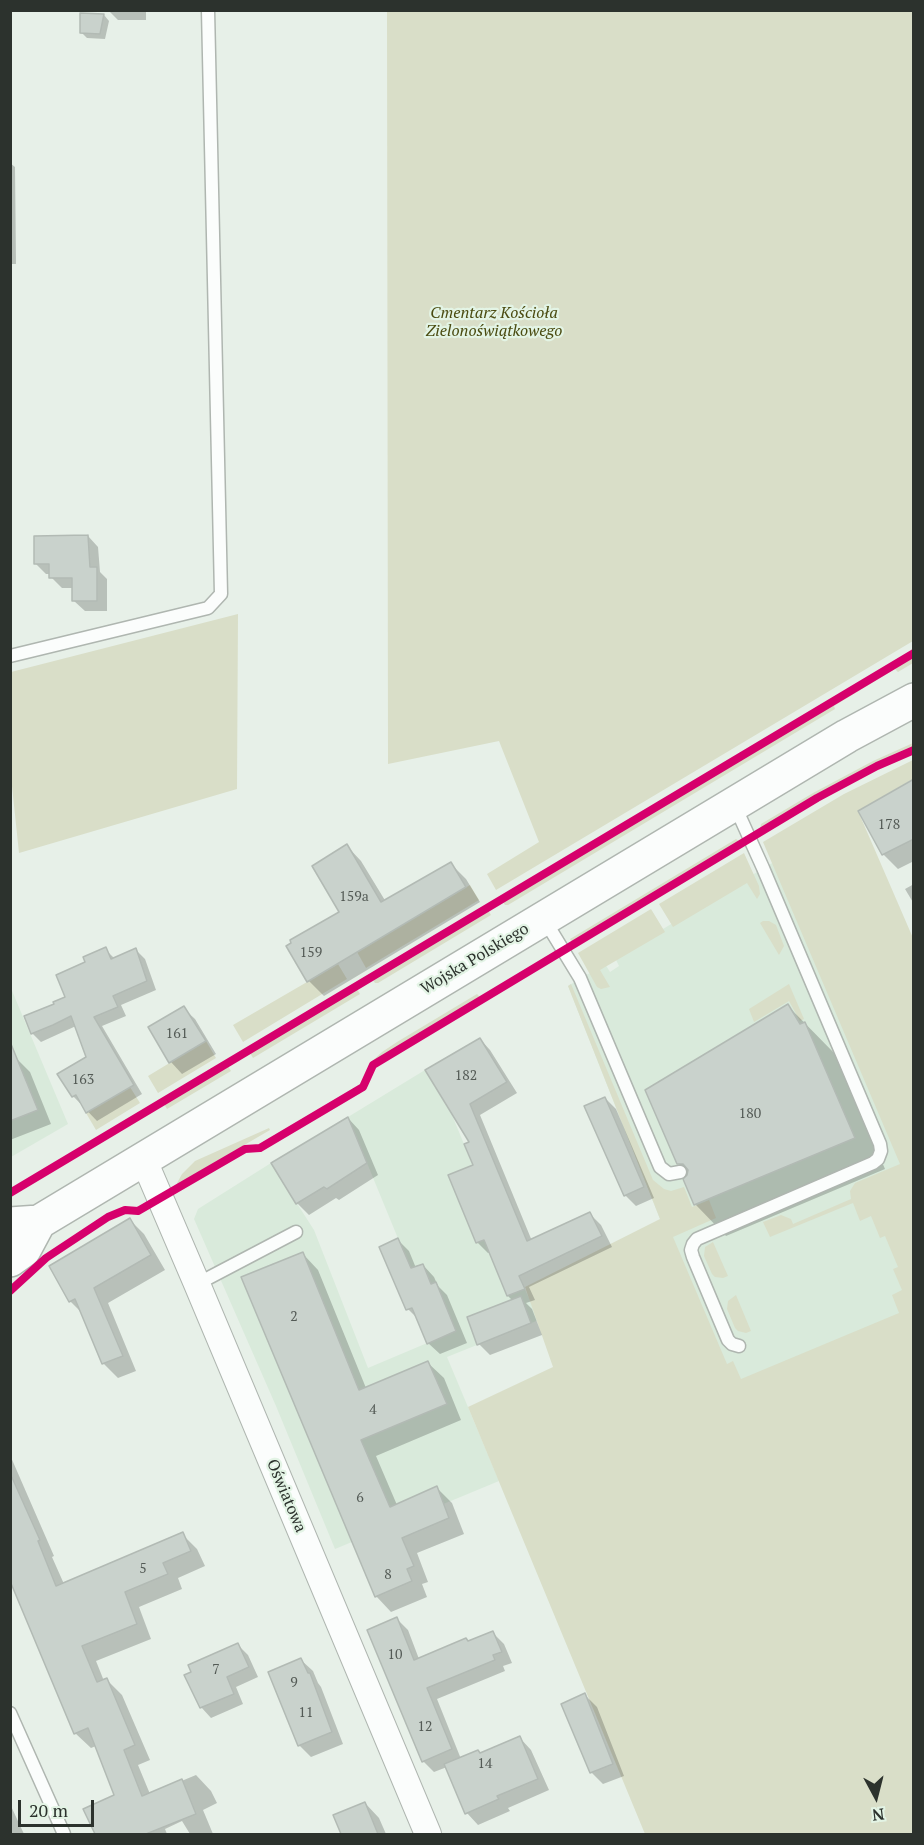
<!DOCTYPE html>
<html>
<head>
<meta charset="utf-8">
<style>
	body { margin:0 }
	#map { position:relative; width:924px; height:1845px; overflow:hidden; background:#e7f0e8; font-family:"PT Serif",serif }
	canvas { display:block }
	.frame { position:absolute; inset:0; border:12px solid #2c322d; pointer-events:none }
	.north { position:absolute; left:846px; top:1767px; width:60px; height:60px; -webkit-text-stroke:4px #e3f4e5; paint-order:stroke; rotate:173deg; font-size:16px; font-weight:700; line-height:24px; text-align:center; color:#2c322d }
	.north::after { content:''; display:block; margin:auto; width:21px; height:27px; background:#2c322d; clip-path:polygon(50% 0,100% 100%,50% 72%,0 100%) }
	.scale { position:absolute; left:18px; top:1800px; width:76px; height:27px; box-sizing:border-box; border:3px solid #2c322d; border-top:0; padding-left:8px; font-size:18px; line-height:21px; white-space:nowrap; color:#2c322d; -webkit-text-stroke:4px #e3f4e5; paint-order:stroke }
</style>
</head>
<body>
<div id="map">
<canvas width="924" height="1845"></canvas>
<div class="frame"></div>
<div class="north">N</div>
<div class="scale">20 m</div>
</div>
<script>
const c = document.querySelector('canvas').getContext('2d');
c.lineJoin = 'round';
function paint(path, color) { c.fillStyle = color; c.fill(path, 'evenodd'); }
const shape = rows => new Path2D(rows.map(r => 'M' + r).join(''));
function strokePath(path, color, width, dash) { c.strokeStyle = color; c.lineWidth = width; c.lineCap = dash ? 'butt' : 'round'; c.setLineDash(dash || []); c.stroke(path); }
function write(font, color, halo, rows, align = 'center') {
  c.font = font + ' "PT Serif",serif'; c.lineWidth = 4.5; c.setLineDash([]); c.textBaseline = 'middle'; c.strokeStyle = halo; c.fillStyle = color; for (const [text, x, y, turn = 0] of rows) {
    c.save(); c.translate(x, y); c.rotate((+turn || 0) * Math.PI / 180); c.textAlign = isNaN(turn) ? turn : align; if (halo) c.strokeText(text, 0, 0); c.fillText(text, 0, 0); c.restore();
  }
}
paint(shape([
	[787,854,913,1162,913,1337,740,1411,660,1219,568,986,605,964,610,972,619,966,615,958],
	[10,986,68,1124,11,1157,10,1157],
	[425,1070,452,1115,513,1263,539,1320,447,1357,499,1481,335,1549,276,1406,194,1219,198,1209,271,1163,314,1230,368,1368,439,1338,348,1117]
]), '#d9eadb');
paint(shape([
	[387,11,913,11,913,641,496,890,487,874,539,842,499,741,388,764],
	[238,614,237,789,19,853,10,767,11,672],
	[913,656,913,663,898,672,895,669,834,706,835,709,508,905,505,905,503,902],
	[913,743,913,747,875,764,814,796,760,829,761,824,813,793,873,761],
	[913,760,913,779,858,811,913,938,913,1834,645,1834,468,1407,553,1367,525,1287,660,1219,568,986,571,984,653,1180,664,1189,671,1191,684,1187,692,1207,709,1200,716,1218,673,1237,727,1364,733,1361,741,1379,899,1313,892,1295,902,1290,893,1269,898,1267,885,1236,880,1238,871,1216,860,1221,853,1203,770,1237,763,1222,781,1215,791,1219,793,1224,851,1199,850,1191,855,1183,900,1164,763,842,844,794],
	[736,839,739,841,572,942,570,939],
	[744,853,759,886,760,894,757,899,747,883,673,927,659,904],
	[470,885,479,900,366,968,357,952],
	[651,909,665,932,600,970,610,987,601,989,597,987,578,953],
	[488,910,491,915,378,983,375,983,373,980],
	[763,921,769,921,776,925,784,946,779,955,760,923],
	[338,964,347,979,243,1042,233,1025],
	[789,984,804,1019,800,1021,789,1001,754,1022,749,1009],
	[357,989,360,994,253,1058,250,1053],
	[477,994,480,997,369,1064,382,1052,397,1042],
	[206,1041,216,1058,158,1093,148,1076],
	[228,1066,231,1071,167,1109,164,1104],
	[130,1087,140,1103,96,1130,86,1113],
	[269,1128,270,1130,176,1185,182,1174,195,1161],
	[713,1242,728,1276,723,1278,715,1277,712,1274,704,1256,705,1247],
	[736,1295,751,1331,746,1333,738,1331,735,1328,727,1309,728,1301]
]), '#d9dec8');
paint(shape([
	[108,10,146,10,146,20,118,20],
	[82,15,104,15,109,21,105,39,87,38,81,32],
	[10,163,15,167,16,264,10,264],
	[88,536,98,547,100,572,107,579,107,611,85,611,74,601,74,588,62,588,51,577,51,574,46,574,35,563],
	[914,780,914,861,898,869,883,854],
	[347,846,361,861,386,902,451,864,466,879,480,902,324,996,309,981,341,913],
	[914,884,914,904,905,889],
	[105,949,115,959,136,950,145,959,156,990,121,1005,126,1016,102,1026,142,1094,97,1121,73,1096,88,1058,76,1026,41,1042,32,1033,56,1004,67,998,87,963],
	[788,1006,836,1055,885,1169,726,1236,695,1204,689,1175,678,1163],
	[183,1008,195,1019,216,1054,182,1074,171,1062,150,1028],
	[480,1039,490,1050,517,1093,480,1115,532,1241,590,1214,601,1225,612,1247,529,1287,535,1300,526,1303,532,1309,542,1335,490,1355,479,1344,513,1301,508,1296,491,1252,488,1253,477,1242,475,1166,471,1143,428,1070],
	[16,1058,30,1072,51,1124,10,1140,10,1060],
	[605,1098,616,1109,654,1198,636,1206,625,1195],
	[348,1118,359,1130,378,1175,339,1200,336,1198,309,1215,297,1203,273,1164],
	[130,1220,144,1234,165,1270,108,1303,136,1371,118,1378,103,1363,82,1313,70,1301],
	[398,1240,409,1251,416,1268,423,1265,434,1277,438,1286,447,1295,467,1343,440,1354,428,1343,418,1319,408,1309],
	[303,1254,318,1270,366,1388,428,1363,444,1378,461,1420,376,1456,397,1505,437,1488,452,1503,464,1534,417,1553,428,1582,422,1584,427,1597,391,1612,376,1596],
	[10,1455,54,1556,52,1557,64,1584,182,1534,197,1549,205,1566,178,1578,182,1589,139,1607,151,1639,96,1661,104,1681,107,1680,122,1695,150,1760,138,1765,150,1794,196,1775,211,1791,217,1803,203,1810,213,1834,190,1834,182,1821,165,1829,167,1834,97,1834,85,1809,116,1796,96,1746,91,1748,75,1733,10,1578],
	[397,1619,408,1630,419,1659,493,1633,504,1644,512,1663,503,1666,505,1671,437,1699,461,1759,480,1754,520,1738,531,1750,549,1790,508,1808,510,1811,478,1825,467,1813,447,1767,434,1772,423,1761],
	[238,1645,248,1655,258,1677,236,1687,243,1704,211,1718,201,1707],
	[301,1660,313,1671,318,1683,321,1687,343,1744,311,1757,299,1745],
	[585,1695,597,1707,624,1776,603,1784,591,1772],
	[365,1803,379,1818,386,1834,342,1834,335,1816],
	[10,1804,24,1834,10,1834]
]), '#0003');
const building = shape([
	[80,13,104,14,100,34,80,33,80,13],
	[88,535,90,567,97,567,97,601,72,601,72,578,49,578,49,564,34,564,34,536,88,535],
	[914,779,914,839,882,855,858,811,914,779],
	[347,844,381,902,451,862,466,887,307,982,286,946,291,943,290,940,339,912,312,866,347,844],
	[106,947,111,959,136,948,147,981,113,996,118,1007,94,1017,134,1085,86,1113,76,1095,72,1097,57,1074,86,1057,71,1016,53,1025,31,1034,24,1016,54,1004,53,1002,65,997,56,975,85,962,83,957,106,947],
	[788,1004,800,1024,805,1022,855,1138,694,1205,683,1179,687,1175,688,1170,683,1164,677,1164,645,1090,788,1004],
	[184,1006,206,1041,169,1063,148,1027,184,1006],
	[480,1038,507,1082,470,1104,527,1241,590,1212,602,1236,519,1276,525,1289,507,1296,484,1240,476,1243,448,1175,473,1165,464,1144,469,1142,425,1070,480,1038],
	[11,1044,38,1110,10,1121,10,1045,11,1044],
	[605,1097,644,1187,624,1196,584,1106,605,1097],
	[348,1117,367,1163,327,1189,324,1187,296,1204,271,1163,348,1117],
	[130,1218,151,1255,94,1288,123,1356,102,1364,75,1299,69,1302,49,1266,130,1218],
	[398,1238,411,1268,423,1264,431,1284,436,1282,456,1331,427,1344,412,1308,406,1310,379,1247,398,1238],
	[303,1252,359,1390,428,1361,447,1404,361,1440,390,1507,437,1486,449,1518,402,1538,414,1566,407,1569,412,1581,375,1597,241,1277,303,1252],
	[521,1296,531,1323,477,1345,467,1317,521,1296],
	[10,1473,40,1540,38,1541,56,1586,183,1532,191,1551,163,1563,168,1574,125,1592,137,1624,82,1646,97,1682,107,1678,135,1745,124,1750,142,1796,182,1779,196,1814,146,1834,95,1834,83,1809,114,1795,88,1728,74,1734,10,1581,10,1473],
	[397,1617,414,1660,466,1638,468,1641,493,1631,502,1652,493,1655,495,1660,427,1688,452,1749,422,1762,367,1630,397,1617],
	[238,1643,249,1667,227,1677,234,1694,200,1708,184,1675,191,1672,188,1665,238,1643],
	[301,1658,308,1673,310,1673,332,1732,298,1746,268,1672,301,1658],
	[585,1693,613,1764,590,1773,561,1704,585,1693],
	[520,1736,538,1779,497,1796,499,1799,465,1814,444,1764,478,1750,480,1753,520,1736],
	[365,1802,378,1834,341,1834,333,1815,365,1802]
]);
paint(building, '#c9d2cc');
strokePath(building, '#b2bab4', 1.5);
const service = shape([
	[10,656,208,608,221,594,208,10],
	[735,806,763,868,880,1144,881,1151,878,1159,873,1163,697,1239,693,1244,691,1250,693,1257,728,1340,732,1344,739,1346],
	[544,919,580,978,660,1167,669,1174,680,1172],
	[197,1284,296,1232],
	[10,1713,64,1834]
]);
const minor = shape([
	[143,1158,197,1284,428,1834]
]);
const primary = shape([
	[10,1224,39,1222,734,804,847,736,914,700],
	[10,1260,24,1250,39,1222]
]);
strokePath(service, '#afb6b0', 15);
strokePath(minor, '#afb6b0', 28);
strokePath(primary, '#afb6b0', 36);
strokePath(service, '#fbfdfc', 12);
strokePath(minor, '#fbfdfc', 26);
strokePath(primary, '#fbfdfc', 33);
strokePath(shape([
	[10,1193,914,653],
	[10,1291,46,1258,108,1217,125,1210,138,1211,245,1149,260,1148,363,1087,373,1065,817,798,877,766,914,750]
]), '#d6006c', 8);
write('14px', '#535a55', null, [
	["178",889,825],
	["159a",354,897],
	["159",311,953],
	["161",177,1034],
	["182",466,1076],
	["163",83,1080],
	["180",750,1114],
	["2",294,1317],
	["4",373,1410],
	["6",360,1498],
	["5",143,1569],
	["8",388,1575],
	["10",395,1655],
	["7",216,1670],
	["9",294,1683],
	["11",306,1713],
	["12",425,1727],
	["14",485,1764]
]);
write('italic 16px', '#4a4b10', '#e3f4e5', [
	["Cmentarz Kościoła",494,313],
	["Zielonoświątkowego",494,331]
]);
write('16px', '#2c322d', '#e3f4e5', [
	["Wojska Polskiego",475,959,-31],
	["Oświatowa",286,1496,67]
]);
</script>
</body>
</html>
